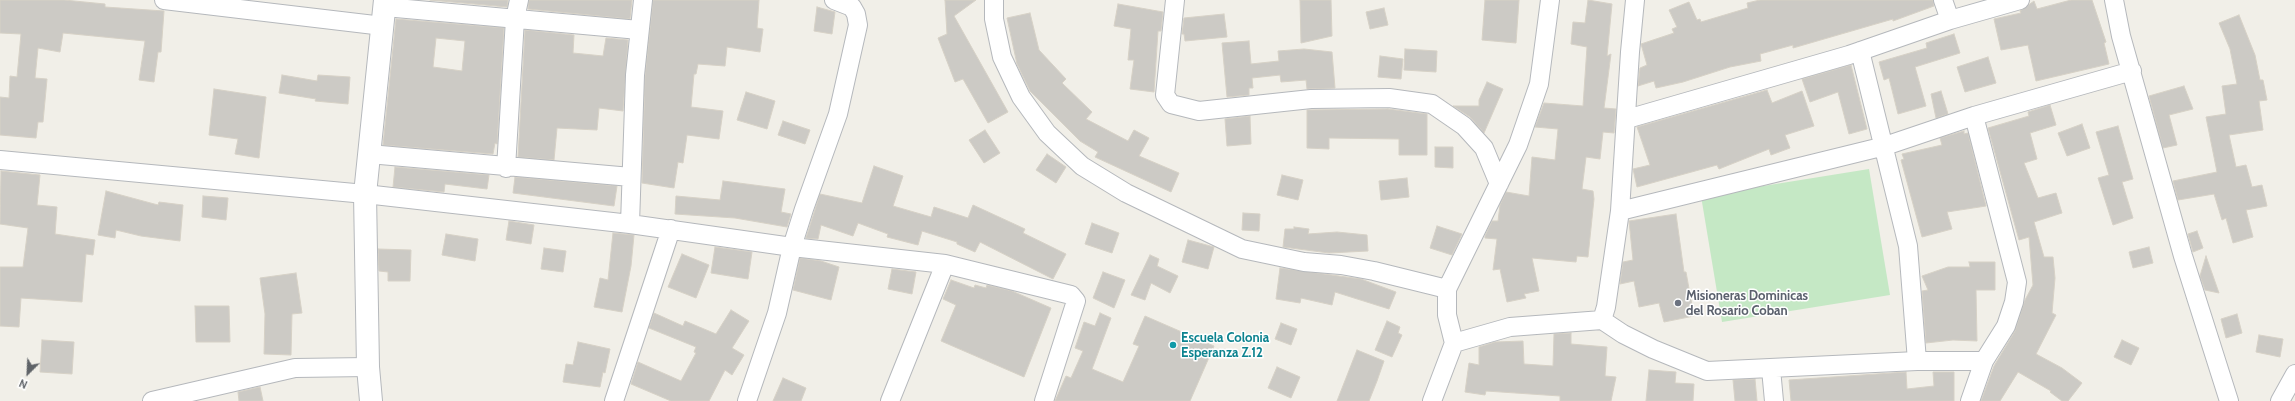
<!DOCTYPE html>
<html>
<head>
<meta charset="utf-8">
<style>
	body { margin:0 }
	#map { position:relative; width:2295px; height:401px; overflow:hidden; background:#f1efe8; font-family:Cabin,sans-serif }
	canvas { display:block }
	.north { position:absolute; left:8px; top:353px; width:40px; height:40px; -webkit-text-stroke:3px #fff; paint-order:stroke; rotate:204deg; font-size:11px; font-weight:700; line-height:16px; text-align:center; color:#5f6368 }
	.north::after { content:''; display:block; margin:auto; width:14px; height:18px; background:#5f6368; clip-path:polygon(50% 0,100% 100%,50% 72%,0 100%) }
</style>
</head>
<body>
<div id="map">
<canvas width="2295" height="401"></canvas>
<div class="north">N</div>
</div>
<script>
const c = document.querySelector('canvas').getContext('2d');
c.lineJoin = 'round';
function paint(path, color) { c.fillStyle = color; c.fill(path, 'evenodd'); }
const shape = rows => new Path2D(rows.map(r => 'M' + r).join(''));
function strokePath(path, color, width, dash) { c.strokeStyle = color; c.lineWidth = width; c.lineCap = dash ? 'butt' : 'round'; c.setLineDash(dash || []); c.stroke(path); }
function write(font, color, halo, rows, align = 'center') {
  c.font = font + ' Cabin,sans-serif'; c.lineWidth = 3; c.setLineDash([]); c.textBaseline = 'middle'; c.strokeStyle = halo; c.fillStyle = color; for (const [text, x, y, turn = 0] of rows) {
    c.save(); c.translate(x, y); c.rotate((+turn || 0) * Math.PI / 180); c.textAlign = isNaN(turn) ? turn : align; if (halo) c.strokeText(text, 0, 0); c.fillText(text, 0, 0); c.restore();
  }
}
paint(shape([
	[1869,169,1890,295,1722,322,1701,196]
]), '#c5e8c5');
const building = shape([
	[0,0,64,0,105,4,105,7,164,11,161,52,158,52,154,82,139,80,145,41,63,33,60,52,38,48,35,78,47,79,43,122,38,122,36,138,0,135,0,97,9,98,10,76,17,77,21,34,0,33,0,0],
	[430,0,508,0,507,7,430,0],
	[529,0,632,0,630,19,528,9,529,0],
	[653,0,759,0,757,28,763,29,760,52,727,47,725,66,698,64,696,74,694,74,691,107,723,111,719,139,687,135,683,163,678,162,674,188,642,183,645,76,653,0],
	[945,0,976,0,954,16,1008,112,988,123,963,79,955,82,938,38,947,34,945,0],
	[1300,0,1331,0,1332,36,1301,43,1300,0],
	[1485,0,1519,0,1516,43,1482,40,1485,0],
	[1588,0,1612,4,1607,56,1611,54,1604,108,1616,109,1614,133,1603,132,1600,159,1586,157,1582,189,1593,191,1594,199,1588,257,1577,256,1576,262,1532,258,1539,291,1524,294,1526,298,1507,302,1500,269,1493,270,1497,239,1485,238,1485,236,1492,221,1498,221,1500,205,1506,192,1529,196,1532,157,1555,160,1558,129,1535,127,1544,103,1583,106,1587,47,1571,44,1573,22,1585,23,1588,0],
	[1760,0,1933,0,1934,6,1893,21,1893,19,1793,48,1793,45,1760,54,1761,61,1730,67,1683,82,1656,88,1654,81,1638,86,1640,68,1647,65,1641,44,1674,33,1672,29,1677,27,1669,10,1689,2,1697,20,1700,19,1701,22,1748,8,1747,3,1760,0],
	[2071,0,2092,0,2106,42,2104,43,2109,64,2036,81,2028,45,2001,50,1994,19,2021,13,2020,11,2034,1,2037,9,2071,0],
	[1118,4,1163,12,1161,31,1158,31,1154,92,1130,89,1134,60,1128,60,1131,29,1114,26,1118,4],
	[817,7,835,12,832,34,814,31,817,7],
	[1384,8,1388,25,1370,29,1366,12,1384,8],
	[1030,13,1039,50,1066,79,1062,83,1092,112,1086,119,1128,141,1134,130,1149,138,1139,156,1179,173,1171,192,1095,157,1098,152,1080,141,1030,91,1017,64,1007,18,1030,13],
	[1224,14,1227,37,1185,41,1184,34,1182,34,1184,18,1224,14],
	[2239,15,2255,55,2260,80,2263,80,2267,100,2259,101,2263,130,2229,135,2236,167,2246,165,2252,187,2262,185,2267,206,2246,210,2253,237,2233,243,2226,218,2222,220,2214,194,2178,200,2173,181,2217,172,2206,117,2226,114,2222,86,2237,84,2230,49,2219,23,2239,15],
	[396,19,504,28,497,144,495,143,493,154,383,145,396,19],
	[436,38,465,41,462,71,433,67,436,38],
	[525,30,574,35,573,53,603,56,606,38,628,40,623,111,599,108,597,130,557,128,554,160,518,157,525,30],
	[1954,34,1960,53,1915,67,1926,106,1898,114,1889,78,1884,80,1879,62,1927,48,1926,43,1954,34],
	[1249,41,1251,64,1279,61,1278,51,1304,49,1332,52,1335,88,1307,89,1306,80,1281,82,1280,75,1252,78,1253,88,1249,88,1249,95,1227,97,1222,43,1249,41],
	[1405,49,1437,51,1436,72,1404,70,1405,49],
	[1380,56,1403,59,1401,79,1378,77,1380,56],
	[1988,57,1996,83,1965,92,1957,67,1988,57],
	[1851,65,1867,129,1849,134,1838,92,1810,102,1802,79,1851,65],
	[282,75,317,81,318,75,350,77,348,104,315,101,316,99,279,93,282,75],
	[1487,82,1503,89,1484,133,1470,117,1453,106,1479,106,1479,100,1487,82],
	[2184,86,2193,109,2169,115,2177,145,2163,148,2149,96,2184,86],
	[214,89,266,97,259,158,235,154,238,139,209,135,214,89],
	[1767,90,1772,103,1802,91,1814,126,1785,135,1790,148,1771,155,1769,149,1719,169,1717,165,1637,187,1633,169,1650,165,1637,127,1767,90],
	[1941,91,1948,114,1936,118,1931,94,1941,91],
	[746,92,775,101,767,129,737,120,746,92],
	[2050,105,2056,125,2030,133,2037,159,2024,163,2038,198,2056,193,2062,213,2034,222,2044,257,2053,257,2055,278,2052,313,2056,315,2036,354,2062,368,2082,383,2068,401,2062,401,2050,392,2051,391,2018,372,2000,401,1981,401,1994,366,2015,331,2025,300,2033,285,2029,237,2019,240,1988,128,2029,116,2028,112,2050,105],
	[1388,109,1427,114,1427,155,1399,155,1399,139,1329,138,1329,149,1307,148,1307,110,1388,109],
	[1250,116,1251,144,1227,146,1225,119,1250,116],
	[783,121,810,130,805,144,778,135,783,121],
	[2082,124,2090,148,2067,156,2058,133,2082,124],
	[2118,126,2133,179,2122,182,2133,218,2113,225,2098,178,2109,175,2096,132,2118,126],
	[985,130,1000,153,984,163,969,140,985,130],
	[1964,131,1964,134,1968,133,1986,206,1947,212,1952,229,1922,237,1901,160,1904,159,1902,154,1942,145,1940,138,1964,131],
	[1435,147,1453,147,1453,168,1435,167,1435,147],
	[1047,154,1066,167,1056,183,1036,170,1047,154],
	[874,166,903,176,893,206,931,217,934,207,968,218,973,205,1025,229,1023,233,1066,254,1053,279,980,242,975,252,957,244,957,242,922,231,918,245,887,237,888,234,858,223,853,236,821,225,818,239,806,238,820,194,862,203,874,166],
	[395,167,489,175,487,189,445,184,444,192,393,187,395,167],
	[1,171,40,175,37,205,57,207,55,234,95,240,93,255,86,254,82,302,21,298,19,327,0,326,0,267,23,267,28,228,0,224,1,171],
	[1282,175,1303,180,1298,200,1277,195,1282,175],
	[515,177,617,186,614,206,513,193,515,177],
	[1407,178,1409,197,1381,200,1379,181,1407,178],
	[723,181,785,189,781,212,791,214,787,227,735,218,675,214,676,196,720,200,723,181],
	[106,191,158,205,159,202,183,205,180,241,141,236,116,230,115,238,98,235,106,191],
	[203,196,228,198,226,220,202,217,203,196],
	[1243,213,1260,214,1259,231,1242,230,1243,213],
	[1676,214,1684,272,1686,272,1694,316,1664,322,1659,303,1639,307,1634,281,1620,284,1623,262,1633,260,1629,221,1676,214],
	[509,221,534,225,531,244,506,240,509,221],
	[1092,223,1119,233,1112,253,1085,244,1092,223],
	[1437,226,1462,234,1452,255,1430,248,1437,226],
	[1294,227,1309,229,1308,234,1337,232,1367,235,1368,251,1329,253,1283,247,1285,229,1294,229,1294,227],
	[2197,231,2203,248,2193,252,2188,234,2197,231],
	[613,233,634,235,631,266,622,312,594,307,600,278,608,280,613,233],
	[446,234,478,239,475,261,442,255,446,234],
	[1188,240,1214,247,1208,269,1182,262,1188,240],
	[715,247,752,252,748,279,711,273,715,247],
	[2149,247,2153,263,2133,268,2129,252,2149,247],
	[544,248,566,251,563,272,541,269,544,248],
	[378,249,411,250,410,281,388,281,388,272,379,271,378,249],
	[682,254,709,265,696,298,668,287,682,254],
	[1150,255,1159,259,1157,266,1178,276,1170,293,1151,283,1145,300,1131,295,1150,255],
	[2206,256,2219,293,2205,290,2200,276,2206,256],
	[800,258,821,261,839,267,831,300,793,290,800,258],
	[1969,262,1995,262,1995,290,1976,290,1977,341,1953,340,1926,343,1922,291,1928,290,1922,276,1948,267,1970,267,1969,262],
	[1280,268,1361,279,1396,292,1389,309,1335,292,1332,305,1301,298,1300,303,1276,299,1280,268],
	[892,269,916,272,912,294,888,289,892,269],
	[1103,272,1125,280,1114,308,1093,298,1103,272],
	[296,273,302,313,292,314,291,355,264,354,265,314,260,278,296,273],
	[951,280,974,288,975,285,986,288,987,285,1012,291,1051,308,1024,377,941,341,956,305,943,299,951,280],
	[195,306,229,306,230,342,196,342,195,306],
	[731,310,749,321,732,348,744,355,732,375,725,370,709,401,671,401,631,384,638,362,681,381,696,353,694,352,696,347,649,328,654,313,683,326,685,321,716,334,731,310],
	[1100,313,1111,318,1092,369,1123,382,1139,346,1133,344,1145,316,1214,346,1190,401,1055,401,1066,376,1071,378,1083,351,1075,348,1084,322,1095,326,1100,313],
	[2237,314,2242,333,2226,338,2221,319,2237,314],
	[1387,321,1400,327,1398,333,1402,335,1392,357,1375,350,1387,321],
	[1281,323,1297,329,1291,345,1275,339,1281,323],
	[1571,333,1571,344,1607,347,1605,376,1616,377,1611,401,1560,401,1560,396,1486,391,1485,395,1465,392,1469,363,1479,365,1479,347,1495,342,1523,341,1524,364,1553,366,1554,334,1571,333],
	[2259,335,2283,339,2280,357,2256,352,2259,335],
	[42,340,74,342,72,374,40,372,42,340],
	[2122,340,2139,348,2131,365,2114,357,2122,340],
	[578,342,610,349,605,373,603,372,600,387,563,382,566,364,573,365,578,342],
	[1357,350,1384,361,1377,381,1369,401,1337,401,1357,350],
	[1277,367,1300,377,1291,398,1268,388,1277,367],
	[1649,370,1676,372,1675,383,1694,384,1693,401,1646,401,1649,370],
	[1906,372,1907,389,1934,386,1933,372,1954,372,1954,401,1791,401,1789,380,1906,372],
	[783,378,806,388,801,401,773,401,783,378],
	[1755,379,1757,401,1735,401,1733,380,1755,379],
	[260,387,263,401,239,401,238,392,260,387]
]);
paint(building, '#cccac5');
strokePath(building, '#d6d1c6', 1);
const minor = shape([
	[164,0,383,26],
	[994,0,994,19,1002,57,1021,97,1047,133,1082,166,1126,193,1242,249,1304,262,1341,265,1374,271,1447,289],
	[1175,0,1165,95,1171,104,1199,111,1311,99,1389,98,1432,104,1464,126,1484,148,1499,184],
	[1943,0,1950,20],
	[2114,0,2121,36,2183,256,2229,401],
	[385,7,639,30],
	[1860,51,1908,246,1917,361],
	[1627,119,1849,55,1950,20,2020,0],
	[369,154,631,177],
	[0,160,365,194,630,224,792,247,945,264,1071,295,1076,301,1044,401],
	[506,168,515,19,519,0],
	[1620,211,1885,146,1974,116,2132,71],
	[630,224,635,75,643,0],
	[1602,320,1606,307,1620,211,1630,52,1635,0],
	[1454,343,1510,327,1602,320,1623,334,1653,349,1707,371,1917,361,1984,361],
	[1771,369,1774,401],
	[152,401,295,368,368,367],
	[614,401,671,229],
	[747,401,777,313,792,247,804,209,838,114,858,25,856,14,852,7,834,0],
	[890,401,945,264],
	[1432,401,1454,343,1447,315,1447,289,1518,145,1539,84,1550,0],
	[1970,401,1984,361,2006,326,2014,302,2017,282,1974,116],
	[2280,401,2295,374]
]);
const tertiary = shape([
	[371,401,368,367,365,194,385,0]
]);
strokePath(minor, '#b5b8bc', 20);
strokePath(tertiary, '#b5b8bc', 24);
strokePath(minor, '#fff', 18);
strokePath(tertiary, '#fff', 22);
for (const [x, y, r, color] of [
	[1678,303,4,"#6b7280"],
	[1173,345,4,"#0f9aa8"]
]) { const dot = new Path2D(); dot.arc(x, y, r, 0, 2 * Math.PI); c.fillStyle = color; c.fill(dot); strokePath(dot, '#fff', 1.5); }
write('bold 13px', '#5b616d', '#fff', [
	["Misioneras Dominicas",1686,296],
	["del Rosario Coban",1686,311]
], 'left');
write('bold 13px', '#0d838f', '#fff', [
	["Escuela Colonia",1181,338],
	["Esperanza Z.12",1181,353]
], 'left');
</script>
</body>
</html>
